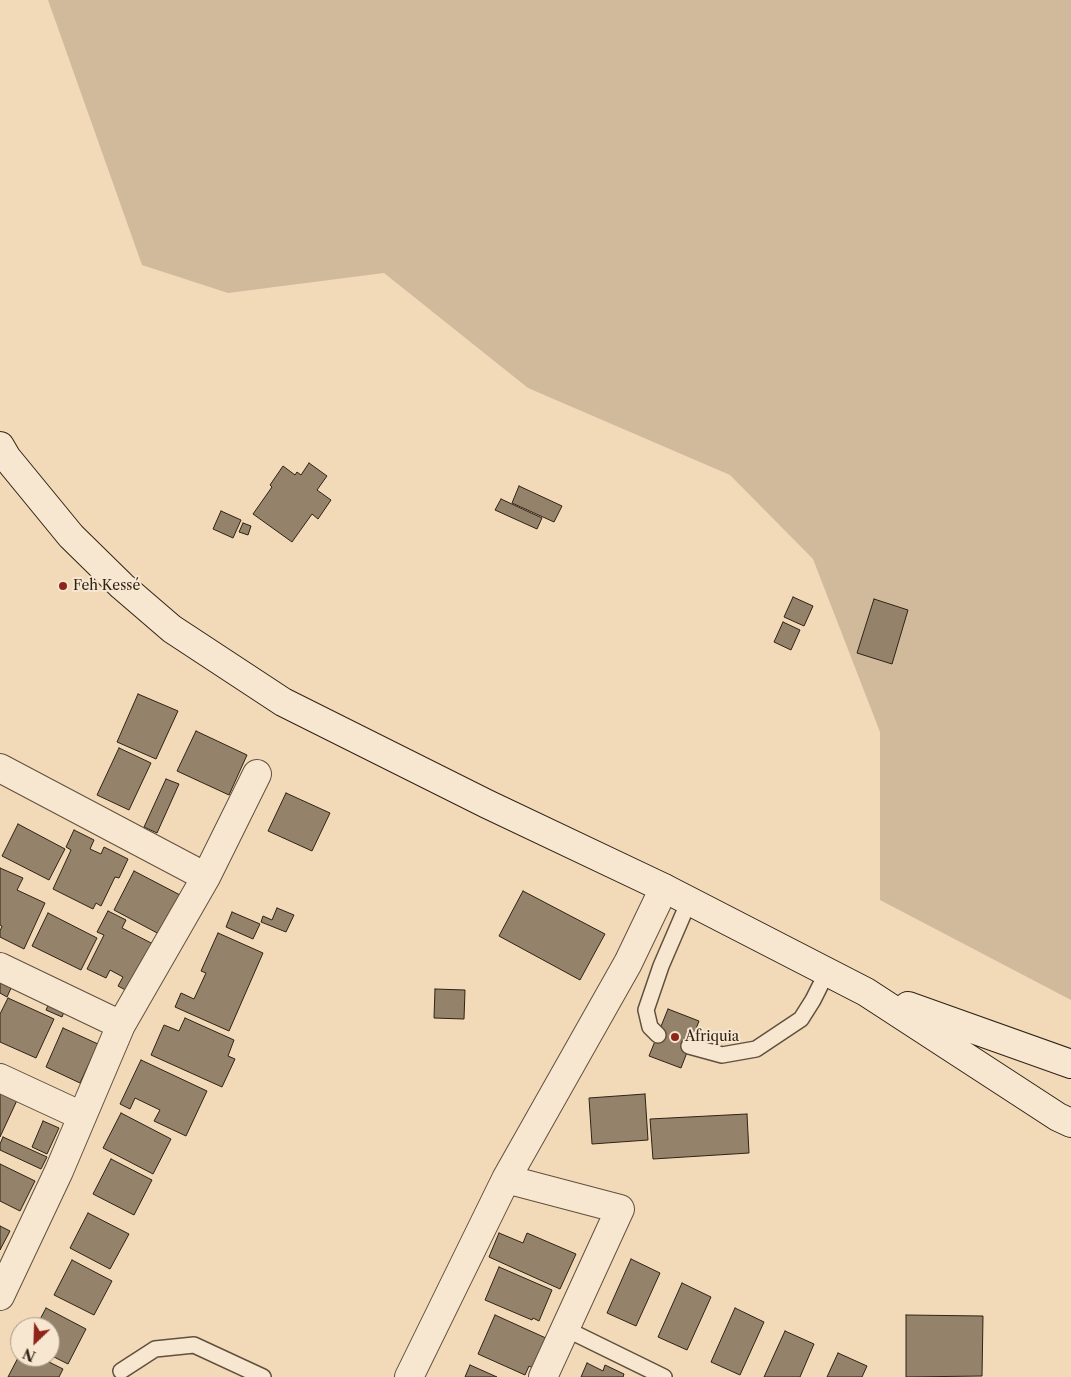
<!DOCTYPE html>
<html>
<head>
<meta charset="utf-8">
<style>
	body { margin:0 }
	#map { position:relative; width:1071px; height:1377px; overflow:hidden; background:#f2d9b7; font-family:"Libre Caslon Text",serif }
	canvas { display:block }
	.north { position:absolute; left:10px; top:1317px; width:50px; height:50px; box-sizing:border-box; background:#f7e6d0; border:1px solid #a79886; border-radius:50%; rotate:204deg; font-size:14px; font-weight:700; line-height:20px; text-align:center; color:#2f2316 }
	.north::after { content:''; display:block; margin:auto; width:18px; height:22px; background:#8f2418; clip-path:polygon(50% 0,100% 100%,50% 72%,0 100%) }
</style>
</head>
<body>
<div id="map">
<canvas width="1071" height="1377"></canvas>
<div class="north">N</div>
</div>
<script>
const c = document.querySelector('canvas').getContext('2d');
c.lineJoin = 'round';
function paint(path, color) { c.fillStyle = color; c.fill(path, 'evenodd'); }
const shape = rows => new Path2D(rows.map(r => 'M' + r).join(''));
function strokePath(path, color, width, dash) { c.strokeStyle = color; c.lineWidth = width; c.lineCap = dash ? 'butt' : 'round'; c.setLineDash(dash || []); c.stroke(path); }
function write(font, color, halo, rows, align = 'center') {
  c.font = font + ' "Libre Caslon Text",serif'; c.lineWidth = 4; c.setLineDash([]); c.textBaseline = 'middle'; c.strokeStyle = halo; c.fillStyle = color; for (const [text, x, y, turn = 0] of rows) {
    c.save(); c.translate(x, y); c.rotate((+turn || 0) * Math.PI / 180); c.textAlign = isNaN(turn) ? turn : align; if (halo) c.strokeText(text, 0, 0); c.fillText(text, 0, 0); c.restore();
  }
}
paint(shape([
	[48,0,1071,0,1071,1000,880,900,880,732,813,559,730,475,528,388,384,273,228,293,142,265]
]), '#d1ba9c');
const building = shape([
	[309,463,327,476,317,490,331,500,318,519,312,514,292,542,253,514,272,487,270,485,283,466,295,475,297,472,301,475,309,463],
	[519,486,562,506,554,522,512,503,519,486],
	[501,499,542,518,537,529,495,510,501,499],
	[221,511,241,520,233,538,213,529,221,511],
	[243,523,251,526,248,535,239,532,243,523],
	[793,597,813,606,804,626,784,617,793,597],
	[874,599,908,610,892,664,857,653,874,599],
	[783,622,800,630,791,650,774,642,783,622],
	[138,694,178,711,156,759,117,742,138,694],
	[196,731,247,755,229,795,177,771,196,731],
	[119,748,151,763,129,810,97,795,119,748],
	[166,779,179,784,157,833,144,827,166,779],
	[286,793,330,813,312,851,268,831,286,793],
	[18,824,65,849,49,880,2,856,18,824],
	[74,830,94,840,90,849,101,854,104,847,128,859,119,878,115,877,101,906,96,903,93,909,53,889,71,850,66,847,74,830],
	[0,868,23,878,17,890,45,903,24,949,0,937,0,931,2,926,0,925,0,868],
	[134,871,182,896,161,935,114,910,134,871],
	[523,891,605,934,580,980,499,936,523,891],
	[277,908,294,915,286,932,261,922,263,916,272,920,277,908],
	[108,911,126,920,122,928,157,946,135,995,118,986,123,977,110,970,106,978,87,969,104,935,97,932,108,911],
	[232,912,260,924,253,939,226,927,232,912],
	[48,913,97,938,81,970,32,946,48,913],
	[218,933,263,953,229,1031,175,1007,181,993,194,999,206,973,201,971,218,933],
	[0,968,17,975,7,997,0,993,0,968],
	[435,989,465,990,464,1019,434,1018,435,989],
	[53,995,68,1002,62,1017,46,1010,53,995],
	[8,998,54,1019,36,1058,0,1042,0,1014,8,998],
	[668,1009,699,1021,681,1068,649,1056,668,1009],
	[185,1018,234,1040,228,1056,235,1059,222,1087,151,1055,164,1025,179,1031,185,1018],
	[63,1028,98,1044,80,1083,46,1067,63,1028],
	[141,1060,207,1091,186,1136,154,1121,160,1110,135,1098,130,1109,120,1104,141,1060],
	[0,1087,19,1096,0,1137,0,1087],
	[645,1094,648,1140,592,1144,589,1098,645,1094],
	[121,1113,171,1139,153,1174,103,1148,121,1113],
	[747,1114,749,1153,653,1159,650,1119,747,1114],
	[43,1121,59,1128,47,1154,32,1147,43,1121],
	[3,1137,47,1157,41,1169,0,1150,0,1144,3,1137],
	[111,1159,152,1180,134,1215,93,1194,111,1159],
	[0,1164,35,1181,20,1211,0,1201,0,1164],
	[88,1213,129,1234,110,1269,70,1248,88,1213],
	[0,1226,10,1231,0,1250,0,1226],
	[499,1233,523,1243,527,1233,576,1254,560,1289,489,1257,499,1233],
	[631,1259,660,1273,636,1326,607,1313,631,1259],
	[72,1260,112,1281,94,1315,54,1295,72,1260],
	[499,1267,552,1290,539,1321,533,1318,532,1320,485,1300,499,1267],
	[682,1283,711,1297,687,1350,658,1337,682,1283],
	[46,1308,86,1329,68,1364,50,1355,50,1327,36,1327,46,1308],
	[735,1308,764,1322,740,1375,711,1362,735,1308],
	[495,1315,548,1339,535,1369,529,1366,525,1375,478,1354,495,1315],
	[906,1315,983,1316,982,1376,906,1377,906,1315],
	[785,1331,814,1344,800,1377,764,1377,785,1331],
	[838,1353,867,1366,862,1377,827,1377,838,1353],
	[20,1354,20,1357,39,1357,63,1369,59,1377,8,1377,20,1354],
	[587,1363,603,1371,605,1365,624,1374,623,1377,581,1377,587,1363],
	[470,1365,497,1377,465,1377,470,1365]
]);
paint(building, '#94826a');
strokePath(building, '#2f2316', 1);
const lane = shape([
	[658,1035,650,1027,646,1010,661,966,689,901],
	[689,1046,722,1055,756,1049,801,1019,813,1000,827,972],
	[566,1329,664,1377],
	[121,1371,155,1349,194,1345,263,1377]
]);
const street = shape([
	[0,768,206,877],
	[0,967,121,1025],
	[0,1078,82,1116],
	[506,1179,620,1209,543,1377],
	[0,1296,59,1171,121,1025,206,877,257,774],
	[409,1377,506,1179,628,963,664,888]
]);
const secondary = shape([
	[0,446,7,458,71,536,122,586,172,629,283,702,487,804,664,888,866,992,1058,1117,1071,1123],
	[908,1006,1071,1064]
]);
strokePath(lane, '#60503e', 18);
strokePath(street, '#60503e', 30);
strokePath(secondary, '#2f2316', 30);
strokePath(lane, '#f7e6d0', 15);
strokePath(street, '#f7e6d0', 28);
strokePath(secondary, '#f7e6d0', 28);
for (const [x, y, r, color] of [
	[63,586,5,"#8f2418"],
	[675,1037,5,"#8f2418"]
]) { const dot = new Path2D(); dot.arc(x, y, r, 0, 2 * Math.PI); c.fillStyle = color; c.fill(dot); strokePath(dot, '#f7e6d0', 2); }
write('14px', '#2f2316', '#f7e6d0', [
	["Feh Kessé",73,586],
	["Afriquia",685,1037]
], 'left');
</script>
</body>
</html>
